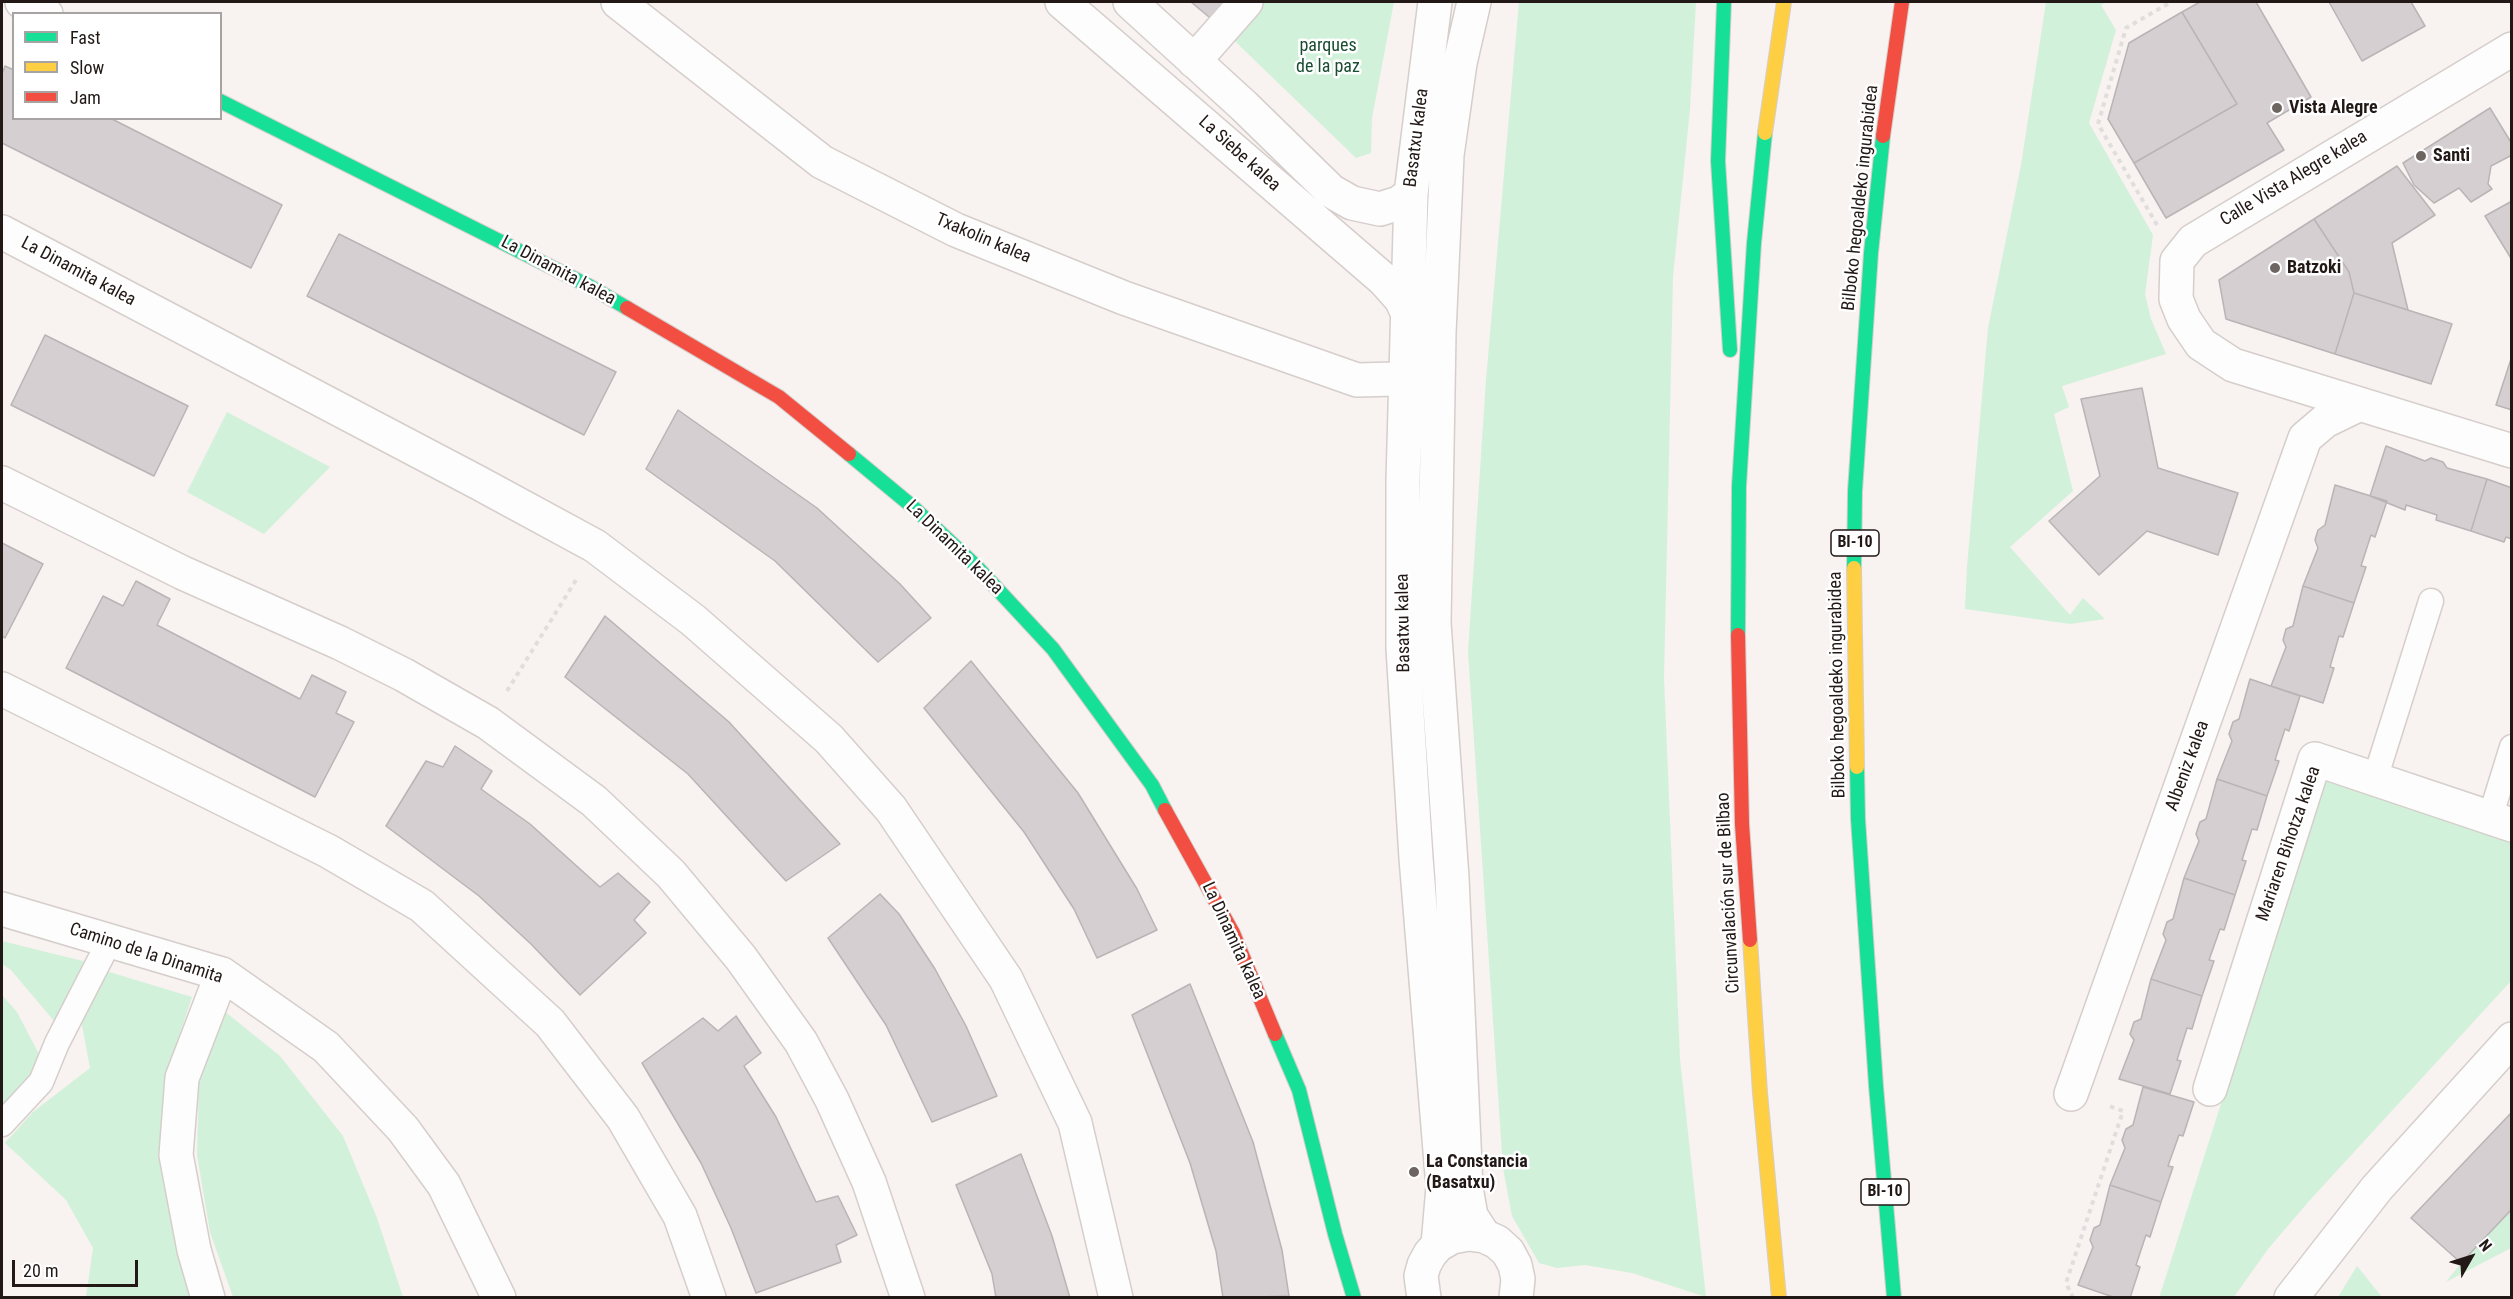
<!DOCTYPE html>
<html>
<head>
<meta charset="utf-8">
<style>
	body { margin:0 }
	#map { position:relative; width:2513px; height:1299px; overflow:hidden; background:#f8f2f0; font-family:"Roboto Condensed",sans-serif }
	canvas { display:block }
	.frame { position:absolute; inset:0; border:3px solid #221916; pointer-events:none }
	.legend { position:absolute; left:12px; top:12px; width:210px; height:108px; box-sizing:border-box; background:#fff; border:2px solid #a7a3a2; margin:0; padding:8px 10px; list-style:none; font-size:18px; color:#221916 }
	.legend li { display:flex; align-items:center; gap:12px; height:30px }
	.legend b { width:30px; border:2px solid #a7a3a2 }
	.north { position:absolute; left:2441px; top:1227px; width:60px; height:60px; -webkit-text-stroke:4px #fff; paint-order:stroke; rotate:51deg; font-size:16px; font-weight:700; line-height:24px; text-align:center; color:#221916 }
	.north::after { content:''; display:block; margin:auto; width:21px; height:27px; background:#221916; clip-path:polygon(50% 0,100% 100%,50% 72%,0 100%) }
	.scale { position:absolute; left:12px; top:1260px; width:126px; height:27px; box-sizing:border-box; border:3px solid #221916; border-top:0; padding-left:8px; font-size:18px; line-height:21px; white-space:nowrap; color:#221916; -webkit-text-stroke:4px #fff; paint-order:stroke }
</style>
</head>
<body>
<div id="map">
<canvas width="2513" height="1299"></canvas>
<div class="frame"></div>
<ul class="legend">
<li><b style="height:8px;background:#16e098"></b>Fast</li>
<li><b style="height:8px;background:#ffcf43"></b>Slow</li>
<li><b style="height:8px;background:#f24e42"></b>Jam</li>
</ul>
<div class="north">N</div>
<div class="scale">20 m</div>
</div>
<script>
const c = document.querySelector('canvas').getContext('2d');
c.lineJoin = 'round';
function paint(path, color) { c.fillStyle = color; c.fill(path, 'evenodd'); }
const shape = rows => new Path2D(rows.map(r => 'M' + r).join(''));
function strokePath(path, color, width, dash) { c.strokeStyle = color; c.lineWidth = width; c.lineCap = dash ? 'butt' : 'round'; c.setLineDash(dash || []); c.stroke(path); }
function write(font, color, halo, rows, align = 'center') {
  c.font = font + ' "Roboto Condensed",sans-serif'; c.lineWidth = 5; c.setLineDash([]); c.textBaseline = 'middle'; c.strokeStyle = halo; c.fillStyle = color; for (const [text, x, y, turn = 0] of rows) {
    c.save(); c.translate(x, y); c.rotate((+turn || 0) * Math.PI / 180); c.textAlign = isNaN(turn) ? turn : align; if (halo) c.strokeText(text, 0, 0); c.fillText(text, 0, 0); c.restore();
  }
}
paint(shape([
	[1232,2,1394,2,1372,118,1371,153,1356,158,1215,22],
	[1519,2,1696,2,1690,109,1673,277,1664,678,1680,1059,1706,1297,1632,1273,1585,1265,1557,1268,1539,1263,1512,1216,1503,1168,1468,652,1486,380],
	[2046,2,2107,2,2101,5,2116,30,2089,123,2153,235,2145,294,2151,319,2166,354,2062,386,2069,407,2054,414,2073,491,2010,547,2070,615,2083,598,2105,619,2070,624,1965,609,1967,567,1988,328,2021,165],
	[227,412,330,467,264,534,187,492],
	[2324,781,2511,841,2511,981,2310,1200,2268,1249,2234,1297,2159,1298],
	[2,941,87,962,54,1021,11,970,2,964],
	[106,971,192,997,164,1082,162,1165,193,1297,86,1297,93,1248,66,1200,5,1143,33,1112,90,1068,81,1020],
	[2,995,17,1012,39,1054,27,1090,2,1116],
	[223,1010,280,1056,343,1136,377,1218,403,1297,233,1297,210,1232,197,1155,199,1076],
	[2511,1209,2511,1248,2446,1282,2461,1263],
	[2357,1266,2382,1297,2338,1297]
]), '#d2f1da');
const building = shape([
	[1191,2,1232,2,1215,22,1191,2],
	[2200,2,2256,2,2311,97,2267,123,2284,150,2166,218,2134,163,2237,104,2182,12,2200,2],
	[2329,2,2411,2,2425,26,2362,61,2329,2],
	[2182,12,2237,104,2134,163,2108,119,2129,43,2182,12],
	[5,66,14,70,14,118,110,118,282,205,251,268,2,143,2,74,5,66],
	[2490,108,2512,144,2512,155,2491,166,2488,184,2492,189,2471,202,2459,188,2434,203,2414,185,2403,163,2490,108],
	[2397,166,2435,215,2392,243,2408,310,2354,293,2349,272,2314,219,2397,166],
	[2512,201,2512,260,2485,216,2512,201],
	[2314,219,2349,272,2354,293,2335,354,2226,319,2219,280,2314,219],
	[339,234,616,372,584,435,307,296,339,234],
	[2354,293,2452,324,2431,384,2335,354,2354,293],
	[45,335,188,406,154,476,11,405,45,335],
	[2512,356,2512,410,2496,405,2512,356],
	[2142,388,2158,468,2238,493,2218,555,2147,531,2099,575,2049,521,2100,476,2081,399,2142,388],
	[678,410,817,508,900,584,931,618,878,662,775,561,646,469,678,410],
	[2386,446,2425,461,2431,458,2443,462,2447,468,2487,479,2471,531,2436,520,2437,515,2406,505,2405,510,2370,496,2386,446],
	[2487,479,2512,488,2512,539,2506,537,2504,542,2471,531,2487,479],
	[2335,485,2387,501,2375,537,2371,535,2361,566,2366,567,2354,603,2303,586,2318,548,2315,540,2318,530,2325,525,2335,485],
	[2,543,43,564,5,638,2,636,2,543],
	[136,581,170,599,157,625,300,699,312,675,346,692,336,713,354,722,315,797,66,668,103,596,123,606,136,581],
	[2303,586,2354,603,2343,637,2339,636,2330,667,2334,668,2323,703,2271,686,2286,647,2283,640,2286,629,2293,626,2303,586],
	[605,616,729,722,840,844,786,881,688,774,565,677,605,616],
	[971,661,1078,793,1137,889,1157,930,1097,958,1074,909,1024,832,924,708,971,661],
	[2250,679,2300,696,2289,731,2285,729,2275,760,2279,761,2267,796,2217,779,2232,741,2229,734,2233,722,2239,719,2250,679],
	[455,746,492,771,481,789,530,824,600,887,618,873,650,902,634,920,646,933,580,995,531,944,479,896,386,826,426,761,443,767,455,746],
	[2217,779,2267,796,2257,830,2252,829,2242,860,2246,861,2235,895,2184,878,2199,841,2196,834,2200,822,2206,819,2217,779],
	[2184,878,2235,895,2224,930,2220,929,2209,960,2214,961,2202,996,2151,979,2166,940,2163,934,2167,922,2173,919,2184,878],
	[880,894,899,914,935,969,966,1026,997,1096,932,1122,886,1025,828,938,880,894],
	[2151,979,2202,996,2192,1029,2187,1028,2177,1060,2181,1061,2170,1094,2119,1079,2134,1040,2130,1034,2134,1022,2141,1019,2151,979],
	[1190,984,1253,1142,1282,1250,1289,1296,1223,1298,1216,1251,1190,1163,1132,1015,1190,984],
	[736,1016,761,1053,744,1066,776,1117,816,1202,838,1196,857,1235,836,1245,841,1262,756,1293,731,1228,701,1163,642,1063,703,1018,718,1031,736,1016],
	[2143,1087,2194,1102,2183,1136,2179,1135,2168,1166,2173,1167,2161,1202,2110,1185,2125,1148,2122,1140,2126,1129,2133,1125,2143,1087],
	[2512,1112,2512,1209,2461,1263,2411,1218,2512,1112],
	[1021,1154,1052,1236,1070,1298,996,1298,992,1274,956,1185,1021,1154],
	[2110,1185,2161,1202,2150,1237,2146,1235,2136,1265,2140,1267,2130,1298,2116,1298,2078,1285,2093,1247,2090,1240,2094,1228,2100,1225,2110,1185]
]);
paint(building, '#d5cfd2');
strokePath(building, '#b9b4b6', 1.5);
const lane = shape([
	[2375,779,2431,601],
	[2490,818,2512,747],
	[2,1124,41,1082,57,1043,109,942]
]);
const street = shape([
	[22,2,46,14],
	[618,2,822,162,956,230,1124,298,1357,380,1395,379],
	[1062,2,1383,279,1401,299,1408,314],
	[1130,2,1244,106,1331,191,1352,203,1380,209,1399,203,1411,194],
	[1435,2,1411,194,1403,481,1403,648,1416,858,1443,1187,1438,1245],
	[1474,2,1460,63,1447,155,1439,333,1434,623,1452,878,1466,1188,1471,1216,1484,1236],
	[2512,49,2193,241,2177,261,2176,299,2184,319,2201,344,2233,365,2512,451],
	[1194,61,1246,2],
	[2,232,477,482,595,546,693,620,829,739,891,809,1006,979,1075,1123,1116,1298],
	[2,483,183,573,340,643,404,675,488,723,594,801,671,874,741,958,801,1042,832,1100,869,1182,908,1298],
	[2,689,328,851,422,906,550,1023,623,1118,680,1216,709,1298],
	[2,909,222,974,326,1047,403,1129,444,1185,499,1298],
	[2210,1089,2315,759,2512,825],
	[2071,1094,2305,438,2325,421,2358,405],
	[208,1298,194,1250,176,1155,182,1078,222,974],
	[1424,1298,1421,1276,1424,1265,1430,1254,1438,1245,1452,1237,1468,1234,1484,1236,1497,1242,1508,1252,1515,1265,1518,1279,1516,1298],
	[2291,1298,2377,1188,2512,1039]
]);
const fast = shape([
	[1724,2,1718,161,1730,350],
	[220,101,589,286,627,308],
	[849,454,913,507,975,565,1053,649,1152,785,1165,810],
	[1854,568,1855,491,1871,253,1883,136],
	[1738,635,1739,486,1754,243,1765,133],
	[1857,767,1858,819,1876,1086,1894,1298],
	[1275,1034,1299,1090,1335,1234,1354,1298]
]);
const slow = shape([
	[1765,133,1784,2],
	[1854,568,1857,767],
	[1750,940,1760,1093,1779,1298]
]);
const jam = shape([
	[1883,136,1902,2],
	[627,308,779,397,849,454],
	[1738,635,1742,824,1750,940],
	[1165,810,1233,933,1275,1034]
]);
strokePath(lane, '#d5cecb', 27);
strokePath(street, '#d5cecb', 36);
strokePath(fast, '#d5cecb', 16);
strokePath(slow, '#d5cecb', 16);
strokePath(jam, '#d5cecb', 16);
strokePath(shape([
	[2157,225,2098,124,2126,28,2171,2],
	[507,691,576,580],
	[2073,1298,2066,1283,2123,1111,2106,1105]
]), '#dfdedd', 4, [4.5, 4.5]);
strokePath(lane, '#fefdfd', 24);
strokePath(street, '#fefdfd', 33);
strokePath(fast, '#16e098', 14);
strokePath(slow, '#ffcf43', 14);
strokePath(jam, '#f24e42', 14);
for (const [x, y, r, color] of [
	[2277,108,6,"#6d6562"],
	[2421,156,6,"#6d6562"],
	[2275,268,6,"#6d6562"],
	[1414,1172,6,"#6d6562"]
]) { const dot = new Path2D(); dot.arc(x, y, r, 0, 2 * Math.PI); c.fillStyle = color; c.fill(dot); strokePath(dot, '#fff', 2); }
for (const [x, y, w] of [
	[1855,543,48],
	[1885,1192,48]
]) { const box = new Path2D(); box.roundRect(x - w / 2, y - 13, w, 26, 4.5); c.fillStyle = '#fff'; c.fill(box); strokePath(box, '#221916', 1.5); }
write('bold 16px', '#221916', null, [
	["BI-10",1855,543],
	["BI-10",1885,1192]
]);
write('18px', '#194d30', '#fff', [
	["parques",1328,46],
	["de la paz",1328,67]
]);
write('bold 18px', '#221916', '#fff', [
	["Vista Alegre",2289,108],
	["Santi",2433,156],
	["Batzoki",2287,268],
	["La Constancia",1426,1162],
	["(Basatxu)",1426,1183]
], 'left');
write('18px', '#221916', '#fff', [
	["Basatxu kalea",1417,138,-83],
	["La Siebe kalea",1239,154,42],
	["Calle Vista Alegre kalea",2294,179,-31],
	["Bilboko hegoaldeko ingurabidea",1861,198,-84],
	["Txakolin kalea",983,239,23],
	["La Dinamita kalea",558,271,28],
	["La Dinamita kalea",78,272,28],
	["La Dinamita kalea",954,548,44],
	["Basatxu kalea",1404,623,-91],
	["Bilboko hegoaldeko ingurabidea",1838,685,-91],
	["Albeniz kalea",2188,766,-70],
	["Mariaren Bihotza kalea",2289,844,-71],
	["Circunvalación sur de Bilbao",1729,893,-93],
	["La Dinamita kalea",1233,941,65],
	["Camino de la Dinamita",146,954,18]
]);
</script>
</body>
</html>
